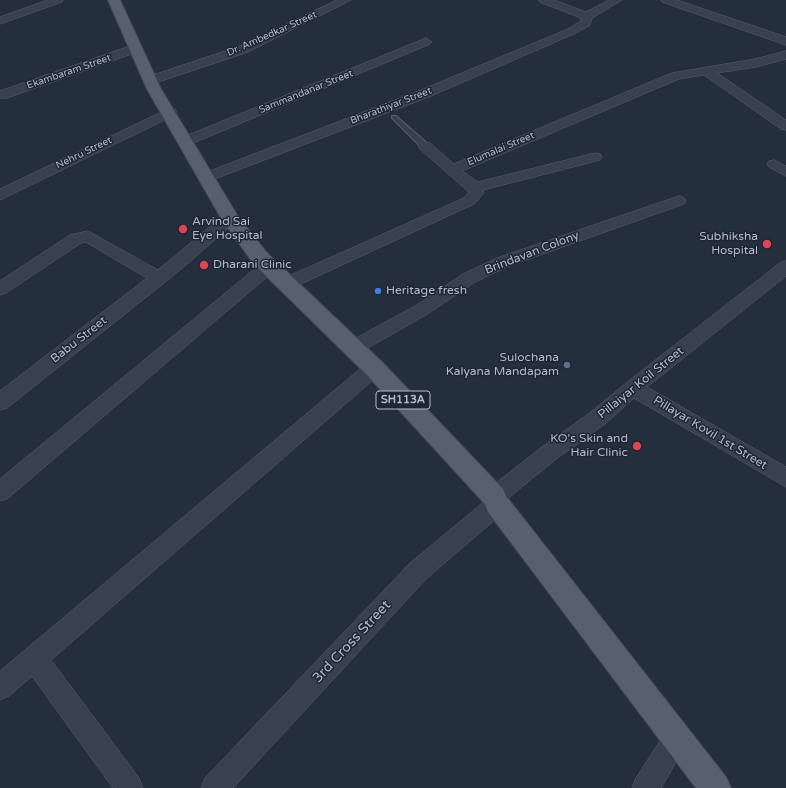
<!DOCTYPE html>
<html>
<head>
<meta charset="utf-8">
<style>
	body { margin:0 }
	canvas { display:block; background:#242f3e }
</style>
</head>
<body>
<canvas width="786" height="788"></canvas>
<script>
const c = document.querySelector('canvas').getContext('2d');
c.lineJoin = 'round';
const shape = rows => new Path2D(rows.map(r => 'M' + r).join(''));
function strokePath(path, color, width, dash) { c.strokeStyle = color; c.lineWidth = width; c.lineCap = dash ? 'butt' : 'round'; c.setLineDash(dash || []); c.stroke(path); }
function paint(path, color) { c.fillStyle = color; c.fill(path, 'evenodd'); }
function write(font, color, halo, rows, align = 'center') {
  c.font = font + ' "Varela Round",sans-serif'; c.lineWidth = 3; c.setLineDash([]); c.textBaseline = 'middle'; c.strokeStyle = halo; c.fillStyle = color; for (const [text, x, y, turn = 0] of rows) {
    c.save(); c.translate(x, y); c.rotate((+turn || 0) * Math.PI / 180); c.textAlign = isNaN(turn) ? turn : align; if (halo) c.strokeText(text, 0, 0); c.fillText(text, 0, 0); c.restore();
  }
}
const service = shape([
	[392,116,396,116,428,144,428,148,422,148,392,118,392,116]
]);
const minor = shape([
	[48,0,63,0,62,2,0,24,0,17,48,0],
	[337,0,351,0,248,52,155,83,147,83,145,80,147,77,240,46,337,0],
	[539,0,554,0,586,12,609,0,622,0,592,18,590,25,576,33,431,96,212,180,207,181,202,180,200,177,202,174,421,90,568,29,581,21,581,18,540,2,539,0],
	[661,0,677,0,786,37,786,45,662,2,661,0],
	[426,38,432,42,430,44,191,144,186,145,181,144,179,141,181,138,426,38],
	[136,44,140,45,142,48,140,51,7,98,0,98,0,91,136,44],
	[786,51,786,59,756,67,717,73,786,120,786,130,781,129,704,75,679,79,462,171,478,182,595,153,600,154,602,157,600,160,483,190,484,193,474,204,292,288,286,290,280,288,278,284,280,280,464,198,469,192,420,149,418,146,420,143,430,143,454,164,672,73,755,59,786,51],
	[170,108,175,109,177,112,175,115,0,200,0,189,170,108],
	[774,160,786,166,786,176,769,167,767,164,769,161,774,160],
	[679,196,684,198,686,201,684,204,509,266,475,282,429,313,359,353,353,355,347,353,344,348,347,343,417,305,463,274,497,258,679,196],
	[230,213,235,214,238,218,235,222,179,271,7,408,0,410,0,391,147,278,86,242,81,243,6,293,0,295,0,281,70,235,88,231,158,270,225,214,230,213],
	[269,260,275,262,277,266,275,270,7,499,0,501,0,479,263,262,269,260],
	[786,261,786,276,647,387,786,467,786,487,634,398,605,424,556,459,506,500,508,504,505,511,426,579,233,788,201,788,205,778,410,563,485,501,483,497,487,490,542,447,591,412,626,383,780,263,786,261],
	[374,361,381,363,383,368,381,373,51,660,139,778,143,788,113,788,32,676,9,696,0,700,0,671,367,363,374,361],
	[677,725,686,729,690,738,661,788,632,788,636,778,668,729,677,725]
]);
const primary = shape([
	[108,0,120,0,161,89,237,215,267,253,382,362,503,489,506,496,726,777,731,788,696,788,488,512,485,504,366,374,253,263,221,218,147,89,108,0]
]);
strokePath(service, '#565f6c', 2);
strokePath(minor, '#565f6c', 1);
strokePath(primary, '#414a57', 2);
paint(service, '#38414e');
paint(minor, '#38414e');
paint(primary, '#56606e');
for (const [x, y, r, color] of [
	[183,229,5,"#e0444e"],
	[767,244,5,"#e0444e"],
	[204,265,5,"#e0444e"],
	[378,291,4,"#3f7fe0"],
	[567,365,4,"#5c6f8a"],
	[637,446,5,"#e0444e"]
]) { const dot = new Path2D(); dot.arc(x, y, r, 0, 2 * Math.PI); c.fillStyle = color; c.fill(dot); strokePath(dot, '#1d2633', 1.5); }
write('10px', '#b4bcc9', '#1d2633', [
	["Dr. Ambedkar Street",272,34,-24],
	["Ekambaram Street",69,72,-19],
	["Sammandanar Street",306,92,-22],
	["Bharathiyar Street",391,106,-21],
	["Elumalai Street",501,149,-23],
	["Nehru Street",84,153,-26]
]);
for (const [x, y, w] of [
	[403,400,54]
]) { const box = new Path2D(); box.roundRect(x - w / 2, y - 9, w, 18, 3); c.fillStyle = '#1d2633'; c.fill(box); strokePath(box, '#b4bcc9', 1); }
write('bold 11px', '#b4bcc9', null, [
	["SH113A",403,400]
]);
write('12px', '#b4bcc9', '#1d2633', [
	["Arvind Sai",192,222],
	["Eye Hospital",192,236],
	["Subhiksha",758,237,"right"],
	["Hospital",758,251,"right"],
	["Dharani Clinic",213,265],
	["Heritage fresh",386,291],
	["Sulochana",559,358,"right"],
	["Kalyana Mandapam",559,372,"right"],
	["KO's Skin and",628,439,"right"],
	["Hair Clinic",628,453,"right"]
], 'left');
write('12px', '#b4bcc9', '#1d2633', [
	["Brindavan Colony",532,253,-21],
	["Babu Street",79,340,-38],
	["Pillaiyar Koil Street",641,383,-39],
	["Pillayar Kovil 1st Street",710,433,31]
]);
write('14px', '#b4bcc9', '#1d2633', [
	["3rd Cross Street",352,642,-47]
]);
</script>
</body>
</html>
